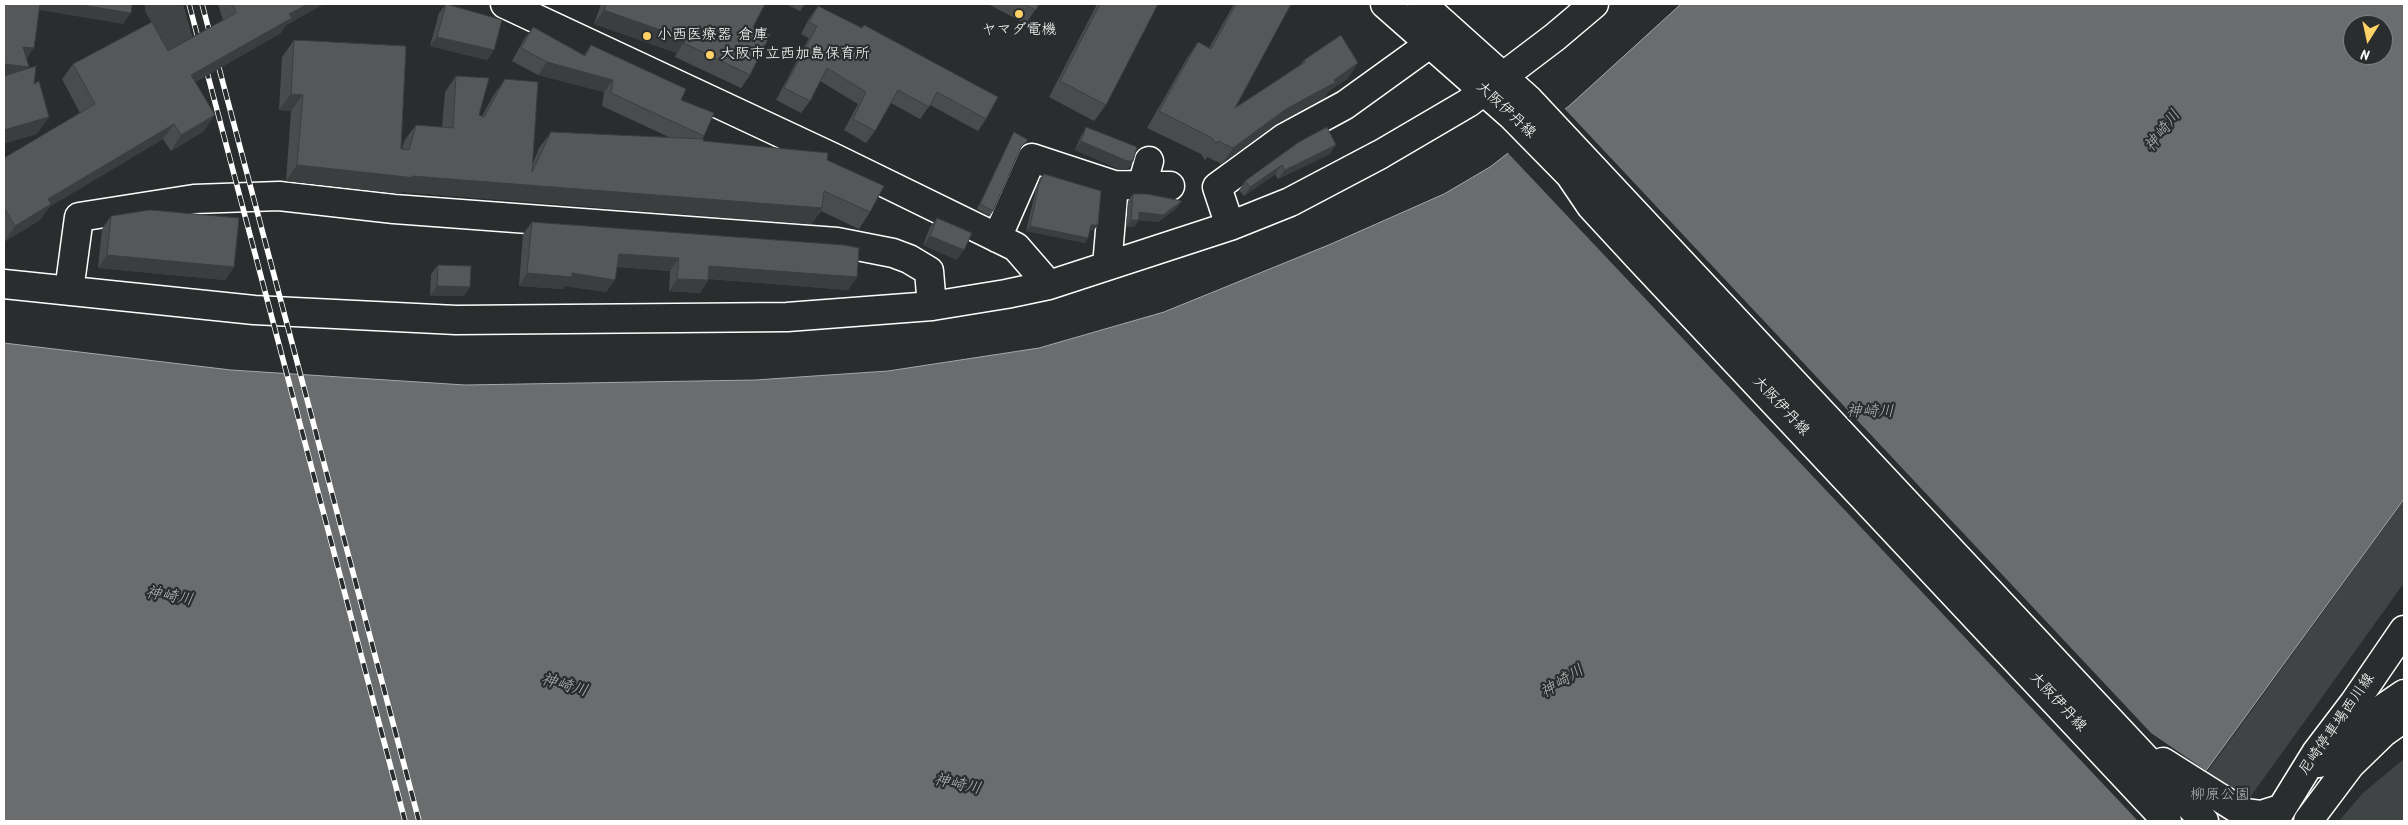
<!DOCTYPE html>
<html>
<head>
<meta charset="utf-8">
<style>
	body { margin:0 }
	#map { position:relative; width:2408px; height:825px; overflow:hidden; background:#2a2d2e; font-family:Kalam,sans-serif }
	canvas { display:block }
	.frame { position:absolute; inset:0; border:5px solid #fff; pointer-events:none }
	.north { position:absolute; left:2343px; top:15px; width:50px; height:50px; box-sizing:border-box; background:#2a2d2e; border:1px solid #7f8182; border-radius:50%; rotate:190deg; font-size:14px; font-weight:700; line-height:20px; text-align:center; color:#fff }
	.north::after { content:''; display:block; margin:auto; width:18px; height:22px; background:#ffd166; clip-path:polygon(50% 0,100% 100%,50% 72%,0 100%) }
</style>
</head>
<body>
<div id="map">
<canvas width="2408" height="825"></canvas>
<div class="frame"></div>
<div class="north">N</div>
</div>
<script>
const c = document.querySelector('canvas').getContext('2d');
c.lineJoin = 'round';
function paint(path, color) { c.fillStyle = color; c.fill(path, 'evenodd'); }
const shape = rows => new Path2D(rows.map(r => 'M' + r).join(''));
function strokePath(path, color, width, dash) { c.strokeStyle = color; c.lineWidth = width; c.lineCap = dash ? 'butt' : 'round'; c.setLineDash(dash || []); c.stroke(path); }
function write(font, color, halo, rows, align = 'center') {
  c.font = font + ' Kalam,"Klee One",sans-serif'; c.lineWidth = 4.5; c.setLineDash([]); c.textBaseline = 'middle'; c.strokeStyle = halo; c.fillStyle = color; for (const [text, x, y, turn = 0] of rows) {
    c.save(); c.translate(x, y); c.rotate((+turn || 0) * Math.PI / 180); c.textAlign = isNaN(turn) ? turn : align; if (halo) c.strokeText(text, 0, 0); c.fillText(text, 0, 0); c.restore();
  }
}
paint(shape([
	[145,4,183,4,193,39,168,51,145,11],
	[2404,500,2404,583,2233,821,2166,821,2210,768],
	[2404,759,2404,821,2339,821,2363,793]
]), '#414445');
const water = shape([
	[1681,4,2404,4,2404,499,2208,768,2165,821,4,821,4,343,231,370,465,385,755,380,888,371,1039,348,1164,312,1331,244,1444,194,1490,167,1569,106,1681,4],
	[2353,25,2383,25,2383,55,2353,55,2353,25]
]);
paint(water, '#6a6c6d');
strokePath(water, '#a6a7a7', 1);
paint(shape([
	[1563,107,2151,733,2208,772,2169,821,2138,821,1506,151]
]), '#2a2d2e');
const minor = shape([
	[505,4,832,157,1016,247,1049,285],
	[1142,186,1149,161],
	[1230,226,1217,187,1284,138,1345,105,1431,43],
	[997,238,1032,158,1114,185,1170,186],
	[1107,266,1114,185],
	[4,284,254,310,456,320,787,317,932,306,1006,294,1049,285,1230,226,1290,202,1381,154,1468,103,1555,37,1594,4],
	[69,291,79,217,194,199,279,196,394,209,837,242,893,253,909,259,929,271,932,306],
	[2319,763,2363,722,2404,694],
	[2308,821,2350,765,2384,732,2404,718]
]);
const major = shape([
	[1385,4,1511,115,1570,175,1591,206,1640,259,2167,821],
	[1422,4,1529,100,2204,821],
	[2163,762,2244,813,2261,815,2280,809],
	[2274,821,2316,753,2354,703,2404,630]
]);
strokePath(minor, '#fff', 31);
strokePath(major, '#fff', 31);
strokePath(minor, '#2a2d2e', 28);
strokePath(major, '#2a2d2e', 28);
const rail = shape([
	[189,4,405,821],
	[202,4,419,821]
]);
strokePath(rail, '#fff', 5.5);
strokePath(rail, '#2a2d2e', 4, [11]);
paint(shape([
	[218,4,324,4,286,25,281,33,195,82,204,131,171,151,163,139,49,207,40,220,4,242,4,158,80,113,62,79,73,64,168,51,223,20],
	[446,4,494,50,487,60,430,46,439,13],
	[601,4,765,4,753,27,750,75,741,88,675,57,677,53,594,24],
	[786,4,805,4,800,11],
	[988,4,1039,4,1026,24],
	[1097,4,1158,4,1106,105,1094,121,1049,97],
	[1234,4,1291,4,1235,108,1300,65,1304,60,1358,63,1347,79,1329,91,1324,98,1275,125,1222,164,1207,157,1205,160,1201,154,1147,128,1187,58,1198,42,1209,48],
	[818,6,986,119,978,131,930,105,920,119,891,103,875,131,866,143,844,130,858,104,820,81,810,101,801,113,776,100,809,38,801,34,810,17],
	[533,27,584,55,591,45,681,100,704,136,702,139,703,141,827,160,870,212,859,229,821,211,811,224,402,192,401,194,395,193,286,181,291,111,279,110,282,57,294,40,401,149,402,149,404,141,416,125,442,127,445,92,456,76,479,115,482,116,493,96,505,79,533,163,539,148,551,132,671,138,602,106,604,92,538,75,512,61,524,39],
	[1086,127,1133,161,1127,170,1121,170,1075,150,1081,136],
	[1014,132,1028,140,1020,149,993,211,990,216,977,209,1011,137],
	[1299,142,1330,154,1278,179,1275,174,1244,196,1239,190,1245,181],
	[1044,174,1094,230,1090,230,1085,243,1026,231,1036,189,1040,178],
	[1133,194,1177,208,1158,222,1139,220,1134,227,1126,227,1128,201],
	[111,216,234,267,225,280,98,268,102,229],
	[937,218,957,260,923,245,930,227],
	[532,222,857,277,848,290,709,279,708,280,700,293,669,291,670,271,617,267,615,280,606,292,565,286,563,289,519,286,523,234],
	[438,265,464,296,430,296,431,274]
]), '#494b4c');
paint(shape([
	[37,4,75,4,131,13,123,24,33,9],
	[308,4,324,4,286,25,281,33,180,91,191,75,289,14],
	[604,10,686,39,677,53,594,24],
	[437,37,494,50,487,60,430,46],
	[23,47,34,48,26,60],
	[547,62,613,80,604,92,538,75],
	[1358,63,1347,79,1329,91,1324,98,1275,125,1222,164,1233,148,1286,109,1334,80],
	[4,64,29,67,21,79,4,76],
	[291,94,303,95,291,111,279,110],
	[215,115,204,131,171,151,181,135],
	[49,117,37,134,4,144,4,130],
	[174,124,163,139,49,207,40,220,4,242,15,226,48,199],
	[1081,141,1133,161,1127,170,1121,170,1075,150],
	[1336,145,1330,154,1278,179,1285,170],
	[297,165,412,176,822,208,811,224,402,192,401,194,395,193,286,181],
	[1282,165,1275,174,1244,196,1250,187],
	[1182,201,1177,208,1158,222,1135,219,1139,212],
	[1131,220,1139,220,1134,227,1126,227],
	[1091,225,1098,225,1094,230,1087,230],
	[1030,226,1088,238,1085,243,1026,231],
	[930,236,964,250,957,260,923,245],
	[619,254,679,258,670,271,610,266],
	[107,255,234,267,225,280,98,268],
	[709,266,857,277,848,290,701,278],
	[527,273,572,273,615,280,606,292,565,286,563,289,519,286],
	[677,279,708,280,700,293,669,291],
	[437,286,470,287,464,296,430,296]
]), '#3c3d3e');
const building = shape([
	[4,4,40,4,34,48,23,47,29,67,4,64,4,4],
	[75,4,132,4,131,13,75,4],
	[233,4,308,4,289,14,292,18,191,75,215,115,181,135,174,124,48,199,51,204,15,226,4,208,4,158,95,104,73,64,152,22,168,51,236,13,233,4],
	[446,4,502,20,494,50,437,37,446,4],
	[606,4,765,4,753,27,770,35,750,75,684,43,686,39,604,10,606,4],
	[1024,4,1039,4,1036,10,1024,4],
	[1100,4,1158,4,1106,105,1060,81,1100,4],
	[1236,4,1291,4,1235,108,1305,62,1304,60,1341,35,1358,63,1334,80,1336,82,1286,109,1233,148,1218,141,1216,144,1212,138,1159,111,1198,42,1211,49,1236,4],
	[818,6,862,28,864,25,998,97,986,119,937,92,929,107,898,90,875,131,853,119,866,92,827,68,810,101,784,88,817,26,809,22,818,6],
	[533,27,585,56,591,45,686,89,681,100,714,113,704,136,611,93,613,80,547,62,521,48,533,27],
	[294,40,406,46,401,149,409,150,416,125,453,128,456,76,489,78,479,115,484,117,505,79,538,82,532,172,551,132,704,139,703,141,828,153,827,160,884,186,870,212,824,191,822,208,412,176,412,178,407,177,297,165,303,95,291,94,294,40],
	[36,66,34,84,39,81,49,117,4,130,4,76,36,66],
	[1086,127,1137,147,1133,161,1127,161,1081,141,1086,127],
	[1327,127,1336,145,1285,170,1282,165,1250,187,1245,181,1299,142,1327,127],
	[1014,132,1028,140,1021,147,993,211,980,204,1014,132],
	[1044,174,1101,191,1098,225,1091,225,1088,238,1030,226,1039,184,1044,174],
	[1133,194,1147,194,1182,201,1163,215,1139,212,1139,220,1131,220,1133,194],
	[150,210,239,218,234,267,107,255,111,216,150,210],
	[937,218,972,233,964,250,930,236,937,218],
	[532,222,844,245,859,248,857,277,709,266,708,280,677,279,679,258,619,254,615,280,572,273,572,277,527,273,532,222],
	[438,265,471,266,470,287,437,286,438,265]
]);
paint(building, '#555758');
strokePath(building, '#3c3d3e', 1);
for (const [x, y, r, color] of [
	[1019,14,5,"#ffd166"],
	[647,36,5,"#ffd166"],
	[710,55,5,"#ffd166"]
]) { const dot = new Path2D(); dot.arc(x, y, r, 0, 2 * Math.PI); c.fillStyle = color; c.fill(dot); strokePath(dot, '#2a2d2e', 2); }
write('15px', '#fff', '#2a2d2e', [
	["ヤマダ電機",1019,31,"center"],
	["小西医療器 倉庫",657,36],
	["大阪市立西加島保育所",720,55]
], 'left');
write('15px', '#fff', '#2a2d2e', [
	["大阪伊丹線",1505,111,43],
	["大阪伊丹線",1780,407,47],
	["大阪伊丹線",2057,703,47],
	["尼崎停車場西川線",2338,725,-55]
]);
write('15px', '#b3b4b5', '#2a2d2e', [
	["柳原公園",2220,796]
]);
write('italic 16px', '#b4b6b6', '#2a2d2e', [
	["神崎川",2164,132,-52],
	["神崎川",1870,413],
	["神崎川",169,598,10],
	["神崎川",1563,683,-32],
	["神崎川",564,687,15],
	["神崎川",957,786,12]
]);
</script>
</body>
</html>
